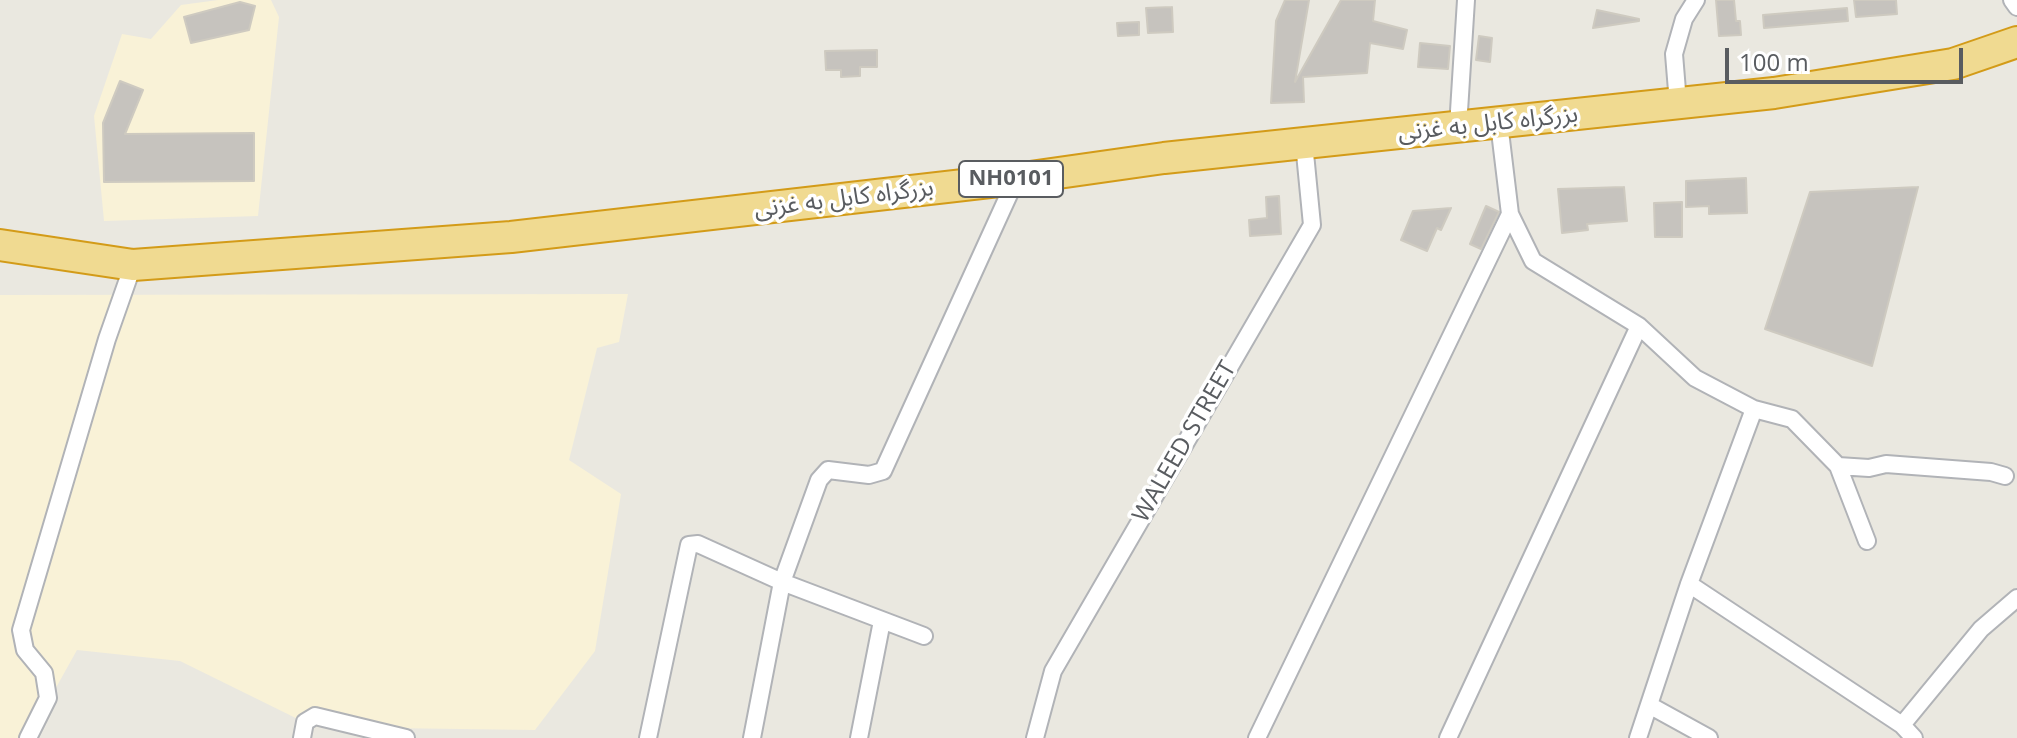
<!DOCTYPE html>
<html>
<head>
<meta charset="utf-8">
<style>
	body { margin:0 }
	#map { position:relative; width:2017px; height:738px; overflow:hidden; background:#eae8e0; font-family:"Open Sans",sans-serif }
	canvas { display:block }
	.scale { position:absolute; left:1725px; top:48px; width:238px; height:36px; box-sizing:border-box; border:4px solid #595c60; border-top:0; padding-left:10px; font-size:24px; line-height:28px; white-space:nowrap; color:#595c60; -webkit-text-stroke:6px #fff; paint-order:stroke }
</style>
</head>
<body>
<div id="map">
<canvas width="2017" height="738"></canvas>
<div class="scale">100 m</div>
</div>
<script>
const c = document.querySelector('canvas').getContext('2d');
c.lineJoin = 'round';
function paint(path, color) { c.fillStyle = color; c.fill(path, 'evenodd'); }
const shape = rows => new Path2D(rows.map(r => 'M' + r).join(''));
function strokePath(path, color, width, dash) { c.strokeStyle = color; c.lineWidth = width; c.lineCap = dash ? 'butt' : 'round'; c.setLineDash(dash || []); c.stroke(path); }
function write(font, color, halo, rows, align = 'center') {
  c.font = font + ' "Open Sans","Noto Sans Arabic",sans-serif'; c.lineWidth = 7; c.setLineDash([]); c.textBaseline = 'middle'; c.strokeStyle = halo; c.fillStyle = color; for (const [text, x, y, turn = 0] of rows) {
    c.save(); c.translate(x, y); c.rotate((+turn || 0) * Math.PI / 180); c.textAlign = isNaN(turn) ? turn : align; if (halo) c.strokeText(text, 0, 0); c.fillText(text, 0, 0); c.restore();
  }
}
paint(shape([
	[218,0,271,0,279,17,258,216,104,221,94,116,122,34,151,39,181,5],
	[628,294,619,342,597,348,569,460,621,494,595,651,535,730,314,727,180,661,77,650,28,738,0,738,0,295]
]), '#f9f2d7');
const building = shape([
	[1285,0,1309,0,1295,82,1341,0,1375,0,1373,21,1407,30,1403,49,1370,43,1367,73,1303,77,1304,102,1271,103,1276,21,1285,0],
	[1716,0,1734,0,1736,21,1740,21,1741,35,1719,36,1716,0],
	[1854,0,1896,0,1897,14,1856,17,1854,0],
	[240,2,255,6,249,30,191,43,184,17,240,2],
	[1172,7,1173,32,1148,33,1146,8,1172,7],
	[1847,8,1848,21,1764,28,1763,15,1847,8],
	[1597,10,1639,19,1639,21,1593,28,1597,10],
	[1139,22,1139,35,1118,36,1117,23,1139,22],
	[1479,36,1492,38,1490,62,1476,60,1479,36],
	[1420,43,1450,46,1448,69,1418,67,1420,43],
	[877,50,877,67,860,67,860,76,841,77,841,70,826,70,825,51,877,50],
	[120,81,143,90,125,134,254,133,254,181,104,182,103,123,120,81],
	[1746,178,1747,213,1709,214,1709,206,1686,207,1686,181,1746,178],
	[1624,187,1627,221,1587,224,1588,230,1562,233,1558,189,1624,187],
	[1918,187,1872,366,1765,329,1810,192,1918,187],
	[1279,196,1281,234,1250,236,1249,220,1267,218,1266,197,1279,196],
	[1682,202,1682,237,1655,237,1654,203,1682,202],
	[1486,206,1499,212,1481,249,1470,244,1486,206],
	[1451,208,1441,230,1437,228,1427,251,1401,240,1413,211,1451,208]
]);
paint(building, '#c6c3be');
strokePath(building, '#cecac0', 2);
const street = shape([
	[2012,0,2017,7],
	[1678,103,1674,54,1684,19,1696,0],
	[1499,123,1510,214,1533,261,1639,326,1695,378,1754,409,1792,419,1838,466,1867,541],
	[1458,127,1466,0],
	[1838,466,1869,468,1886,464,1991,472,2005,476],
	[1689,584,1902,725,1914,738],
	[1649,705,1709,738],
	[1902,725,1981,629,2017,598],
	[28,738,48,698,44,673,25,650,21,630,107,339,133,265],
	[302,738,305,722,315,716,406,738],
	[648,738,689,545,698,544,782,582,924,636],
	[752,738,782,582,819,480,828,470,869,475,883,471,1016,179],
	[859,738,882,621],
	[1035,738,1053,671,1312,225,1304,143],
	[1257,738,1510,214],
	[1448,738,1639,326],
	[1638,738,1689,584,1754,409]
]);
const highway = shape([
	[0,245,133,265,511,237,1016,179,1164,158,1774,93,1953,64,2017,42]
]);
strokePath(street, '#b1b3b7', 20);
strokePath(highway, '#d39b18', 34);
strokePath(street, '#fff', 16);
strokePath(highway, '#f0da91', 30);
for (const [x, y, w] of [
	[1011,179,104]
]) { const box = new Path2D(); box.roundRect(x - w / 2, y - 18, w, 36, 6); c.fillStyle = '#fff'; c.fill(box); strokePath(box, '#595c60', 2); }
write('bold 22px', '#595c60', null, [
	["NH0101",1011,179]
]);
write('24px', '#595c60', '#fff', [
	["بزرگراه کابل به غزنی",1488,124,-6],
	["بزرگراه کابل به غزنی",844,199,-7],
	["WALEED STREET",1185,442,-60]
]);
</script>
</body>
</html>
